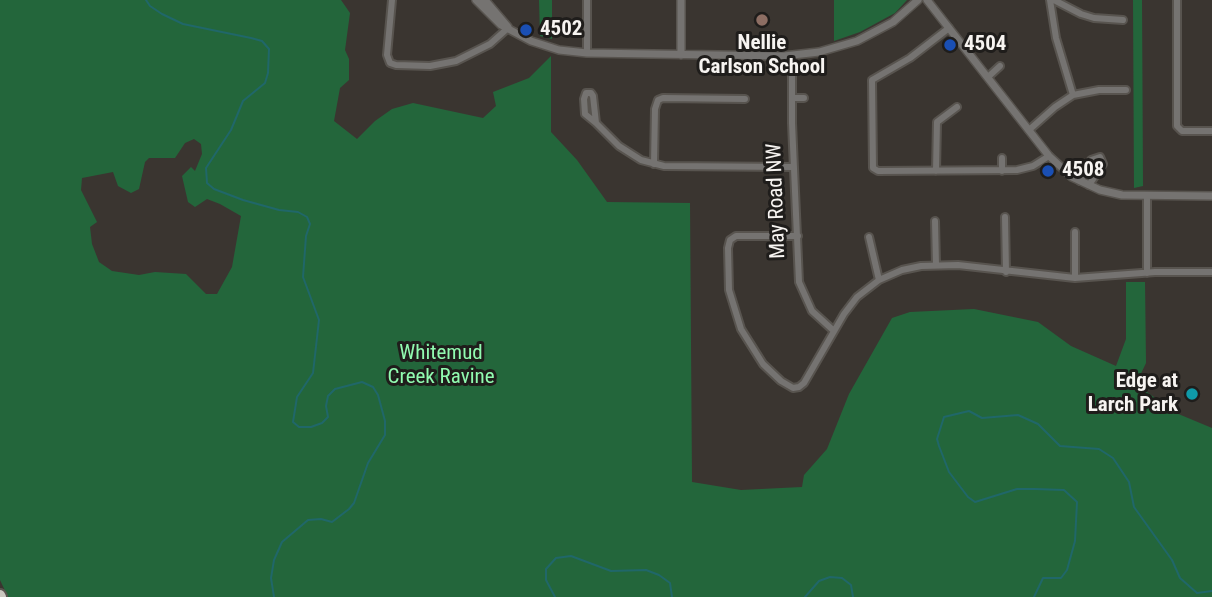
<!DOCTYPE html>
<html>
<head>
<meta charset="utf-8">
<style>
	body { margin:0 }
	canvas { display:block; background:#3a3530 }
</style>
</head>
<body>
<canvas width="1212" height="597"></canvas>
<script>
const c = document.querySelector('canvas').getContext('2d');
c.lineJoin = 'round';
function paint(path, color) { c.fillStyle = color; c.fill(path, 'evenodd'); }
const shape = rows => new Path2D(rows.map(r => 'M' + r).join(''));
function strokePath(path, color, width, dash) { c.strokeStyle = color; c.lineWidth = width; c.lineCap = dash ? 'butt' : 'round'; c.setLineDash(dash || []); c.stroke(path); }
function write(font, color, halo, rows, align = 'center') {
  c.font = font + ' "Roboto Condensed",sans-serif'; c.lineWidth = 6; c.setLineDash([]); c.textBaseline = 'middle'; c.strokeStyle = halo; c.fillStyle = color; for (const [text, x, y, turn = 0] of rows) {
    c.save(); c.translate(x, y); c.rotate((+turn || 0) * Math.PI / 180); c.textAlign = isNaN(turn) ? turn : align; if (halo) c.strokeText(text, 0, 0); c.fillText(text, 0, 0); c.restore();
  }
}
paint(shape([
	[0,0,341,0,350,13,345,50,349,59,349,80,340,88,334,121,357,139,375,121,392,109,413,103,483,118,496,106,493,92,529,78,551,56,551,132,577,160,607,202,690,203,692,482,741,490,802,487,804,475,827,449,849,394,892,318,910,312,974,309,1038,322,1071,346,1116,366,1126,339,1126,282,1145,282,1146,363,1136,384,1176,413,1212,428,1212,597,8,597,0,580],
	[194,139,201,144,202,154,195,171,191,167,182,176,188,202,195,207,207,199,220,204,241,216,232,267,217,294,206,294,186,274,155,272,139,275,112,271,99,262,92,244,90,227,97,222,81,190,82,178,113,172,118,186,131,193,139,189,145,162,149,158,175,158,185,143],
	[539,0,552,0,552,39,540,36],
	[834,0,907,0,895,13,860,32,834,41],
	[1133,0,1142,0,1143,186,1134,188]
]), '#23663b');
strokePath(shape([
	[146,0,150,6,162,14,183,24,251,38,262,41,269,49,268,73,265,83,243,101,231,130,206,168,207,183,214,189,243,200,279,210,298,212,307,217,310,224,306,236,303,277,319,320,313,373,297,397,293,422,299,427,311,427,322,423,328,417,326,406,328,396,335,389,362,382,373,387,378,395,385,421,385,435,368,463,354,503,349,509,332,522,321,519,308,520,282,542,274,560,271,578,274,597],
	[555,597,546,580,546,569,556,558,571,556,611,571,646,570,659,575,670,583,672,597],
	[805,597,819,581,830,577,842,578,851,585,853,597],
	[1034,597,1043,578,1061,578,1067,570,1075,541,1077,502,1064,490,1035,489,1017,489,975,502,968,497,949,472,939,446,937,439,944,417,969,411,982,418,1018,415,1038,424,1060,446,1099,449,1113,458,1129,482,1134,507,1172,560,1180,578,1197,593,1212,591]
]), '#206769', 2);
const minor = shape([
	[392,0,387,55,390,63,396,65,430,66,456,61,490,44,508,28],
	[1050,0,1056,38,1073,95],
	[1054,0,1081,14,1094,18,1123,20],
	[1177,0,1177,126,1182,131,1212,131],
	[949,28,910,58,872,80,873,168,878,171,1017,170,1033,166,1049,156],
	[587,53,587,0],
	[792,56,792,123,799,282,812,311,834,331],
	[988,77,1000,66],
	[792,98,804,98],
	[596,123,585,114,584,99,586,93,591,93,593,96,596,123,619,146,641,160,664,166,794,167],
	[1029,130,1055,107,1073,95,1099,90,1126,90],
	[654,164,655,109,658,100,663,98,745,99],
	[936,171,937,122,957,107],
	[1002,171,1002,158],
	[1080,181,1091,160,1100,157,1103,164,1089,185],
	[1147,196,1147,273],
	[1005,217,1006,272],
	[935,221,936,265],
	[1075,232,1075,278],
	[798,236,736,236,730,240,728,248,729,290,741,329,763,364,781,381,793,388,799,387,804,383,844,314,857,297,879,280,902,270,921,266,958,265,1075,278,1155,272,1212,272],
	[869,237,879,280]
]);
const tertiary = shape([
	[476,0,501,25,531,41,559,50,587,53,784,56,819,52,857,41,893,22,918,0],
	[485,0,508,27],
	[927,0,1049,156,1072,177,1100,190,1122,195,1212,196],
	[681,55,681,0]
]);
const motorway = shape([
	[0,595,1,597]
]);
strokePath(minor, '#58544f', 10);
strokePath(tertiary, '#58544f', 10);
strokePath(motorway, '#58544f', 14);
strokePath(minor, '#757371', 6);
strokePath(tertiary, '#757371', 7);
strokePath(motorway, '#cbc8c0', 10);
for (const [x, y, r, color] of [
	[762,20,7,"#8d6e63"],
	[526,30,7,"#1a4fb4"],
	[950,45,7,"#1a4fb4"],
	[1048,171,7,"#1a4fb4"],
	[1192,394,7,"#0f9aa8"]
]) { const dot = new Path2D(); dot.arc(x, y, r, 0, 2 * Math.PI); c.fillStyle = color; c.fill(dot); strokePath(dot, '#1f1d1b', 2.5); }
write('bold 21px', '#f7f4f1', '#1f1d1b', [
	["4502",540,30],
	["Nellie",762,44,"center"],
	["Carlson School",762,68,"center"],
	["4504",964,45],
	["4508",1062,171],
	["Edge at",1178,382,"right"],
	["Larch Park",1178,406,"right"]
], 'left');
write('21px', '#f7f4f1', '#1f1d1b', [
	["May Road NW",777,201,-92]
]);
write('21px', '#91fbb0', '#1f1d1b', [
	["Whitemud",441,354],
	["Creek Ravine",441,378]
]);
</script>
</body>
</html>
